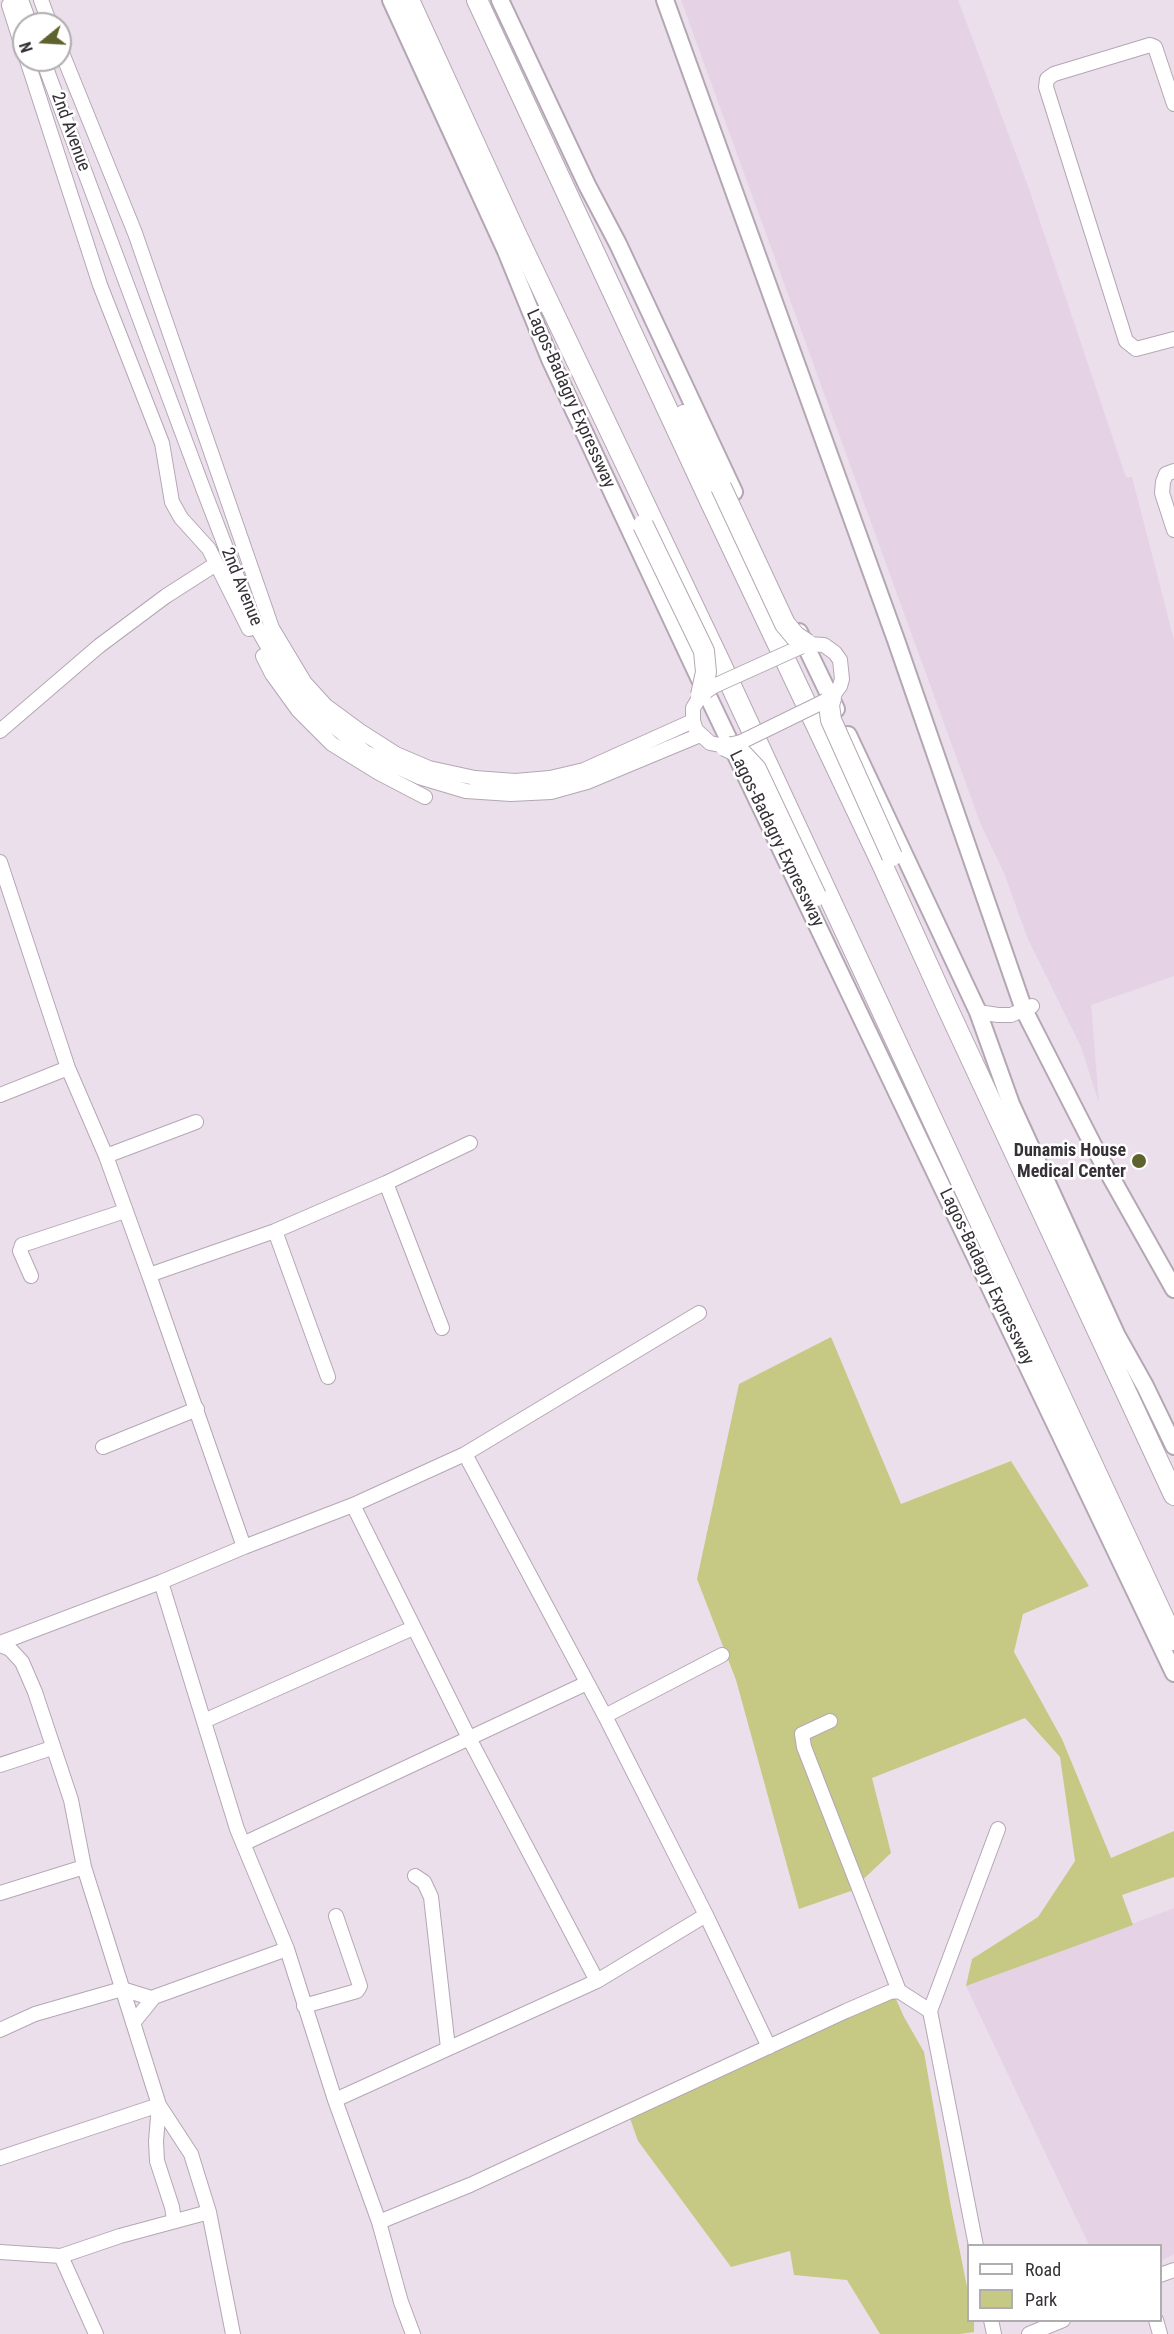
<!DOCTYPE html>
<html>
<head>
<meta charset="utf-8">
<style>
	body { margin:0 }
	#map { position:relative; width:1174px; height:2334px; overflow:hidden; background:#ecdfec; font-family:"Roboto Condensed",sans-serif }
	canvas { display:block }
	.legend { position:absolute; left:967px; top:2244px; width:195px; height:78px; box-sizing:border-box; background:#fff; border:2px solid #afadaf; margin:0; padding:8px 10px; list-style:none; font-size:18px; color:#363136 }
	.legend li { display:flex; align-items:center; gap:12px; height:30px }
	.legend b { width:30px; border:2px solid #afadaf }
	.north { position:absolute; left:12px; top:12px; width:60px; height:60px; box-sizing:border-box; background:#fff; border:2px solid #afadaf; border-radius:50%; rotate:252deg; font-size:16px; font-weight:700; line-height:24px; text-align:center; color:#363136 }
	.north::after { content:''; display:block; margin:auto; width:21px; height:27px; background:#5f612e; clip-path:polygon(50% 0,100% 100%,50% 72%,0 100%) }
</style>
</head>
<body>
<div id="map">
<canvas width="1174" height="2334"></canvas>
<ul class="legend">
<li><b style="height:8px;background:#fff"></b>Road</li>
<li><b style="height:16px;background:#c6c983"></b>Park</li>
</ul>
<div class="north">N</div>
</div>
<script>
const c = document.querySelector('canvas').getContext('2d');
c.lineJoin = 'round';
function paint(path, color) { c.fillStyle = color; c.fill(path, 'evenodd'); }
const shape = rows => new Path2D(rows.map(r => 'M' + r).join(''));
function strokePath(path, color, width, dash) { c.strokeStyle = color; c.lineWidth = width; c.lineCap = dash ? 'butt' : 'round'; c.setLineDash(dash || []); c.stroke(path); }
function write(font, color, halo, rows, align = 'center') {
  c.font = font + ' "Roboto Condensed",sans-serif'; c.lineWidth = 5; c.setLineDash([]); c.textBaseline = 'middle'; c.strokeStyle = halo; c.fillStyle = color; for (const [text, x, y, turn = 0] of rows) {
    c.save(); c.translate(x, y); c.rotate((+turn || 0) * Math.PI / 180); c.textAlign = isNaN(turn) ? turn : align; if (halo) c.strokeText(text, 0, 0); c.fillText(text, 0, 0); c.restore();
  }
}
paint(shape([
	[681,0,958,0,1028,186,1126,477,1132,477,1174,640,1174,976,1091,1005,1099,1103,1081,1047,1027,937,1004,873,981,825],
	[1174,1908,1174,2254,1161,2261,1160,2246,1089,2245,966,1986]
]), '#e5d2e4');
paint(shape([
	[831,1337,901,1504,1011,1461,1089,1586,1023,1614,1014,1652,1062,1739,1111,1858,1174,1831,1174,1877,1122,1895,1133,1925,966,1986,972,1959,1038,1917,1075,1861,1060,1757,1025,1718,872,1778,891,1853,851,1891,799,1909,736,1680,697,1579,739,1384],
	[895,1997,904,2017,924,2052,951,2207,968,2292,968,2320,974,2321,974,2332,960,2334,880,2334,847,2280,794,2275,790,2251,731,2267,638,2141,626,2107]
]), '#c6c983');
const minor = shape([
	[21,0,30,24],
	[41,0,50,24],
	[9,5,24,52],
	[60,48,135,233,272,628,305,683,326,706,360,731,396,754,429,768,475,778,515,781,550,778,584,770,693,721],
	[27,60,100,285,162,443,172,502,181,518,209,549,249,629],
	[43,60,204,491,256,626,281,670,306,703,365,752,419,777,466,791,511,794,551,792,587,782,700,735],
	[1174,104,1155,47,1150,45,1054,74,1047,79,1046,87,1126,341,1136,349,1174,339],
	[1174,471,1166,474,1163,482,1162,493,1174,530],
	[807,644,824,645,835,653,840,660,842,679,840,686,831,698],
	[263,656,272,674,298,710,332,744,379,773,425,797],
	[701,695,693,708,693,721,696,730,710,743,725,746],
	[0,731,99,646,166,596,216,564],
	[0,862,68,1068,106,1156,149,1275],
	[978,1012,998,1015,1011,1015,1032,1006],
	[0,1095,68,1068],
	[106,1156,196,1122],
	[386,1183,442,1328],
	[275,1231,328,1377],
	[31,1276,20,1251,22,1245,125,1211],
	[103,1447,197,1409],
	[465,1454,605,1716,706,1915,769,2047],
	[353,1505,470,1740,597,1981],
	[244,1547,149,1275,275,1231,386,1183,470,1143],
	[0,1643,161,1582],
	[0,1645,10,1649,22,1662,35,1692,71,1800,84,1867,159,2105,191,2154,209,2212,233,2334],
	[605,1716,722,1655],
	[204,1721,413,1628],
	[830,1721,802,1734,804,1747,899,1991],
	[0,1765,52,1748],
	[245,1843,587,1683],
	[415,1876,424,1882,431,1897,448,2048],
	[0,1893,84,1867],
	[304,2006,357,1991,360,1986,336,1916],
	[930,2011,998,1829],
	[133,2023,154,1997,287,1949],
	[0,2030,35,2014,122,1989,151,1998],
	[335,2100,597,1981,706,1915],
	[0,2158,159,2105,156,2141,157,2161,172,2207,174,2220],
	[379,2222,470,2185,846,2011,890,1992,899,1991,930,2011,976,2246],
	[0,2252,61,2256,120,2236,209,2212],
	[61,2256,96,2334],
	[1160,2275,1174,2270],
	[991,2320,994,2334],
	[1156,2320,1160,2334],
	[413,2334,401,2302,379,2222,335,2100,287,1949,237,1829,161,1582,244,1547,353,1505,465,1454,699,1313],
	[1029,2334,1063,2320]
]);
const major = shape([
	[391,0,506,251,550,359,695,669,1174,1673],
	[500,0,587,185,618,244,734,492],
	[665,0,896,640,1024,1010,1094,1147,1174,1289],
	[799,632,836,709],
	[848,735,978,1012,1011,1104,1117,1336,1145,1386,1174,1446]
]);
const highway = shape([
	[409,0,517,236,720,662,1174,1640],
	[477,0,710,501,882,864,946,1005,1174,1495],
	[684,415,721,487]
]);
strokePath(minor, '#b4a7b4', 16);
strokePath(major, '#b4a7b4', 20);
strokePath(highway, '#b4a7b4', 22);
strokePath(minor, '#fff', 14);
strokePath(major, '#fff', 16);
strokePath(highway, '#fff', 20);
const minorBridge = shape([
	[701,695,714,686,807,644],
	[725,746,741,742,831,698]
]);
const highwayBridge = shape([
	[721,487,785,624,795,636,807,644],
	[643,525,704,651,706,672,701,695],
	[831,698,829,705,831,720,892,856],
	[725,746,742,754,756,769,816,896]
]);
strokePath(minorBridge, '#b4a7b4', 16, []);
strokePath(highwayBridge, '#b4a7b4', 22, []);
strokePath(minorBridge, '#fff', 14);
strokePath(highwayBridge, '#fff', 20);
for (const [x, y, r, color] of [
	[1139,1161,8,"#5f612e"]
]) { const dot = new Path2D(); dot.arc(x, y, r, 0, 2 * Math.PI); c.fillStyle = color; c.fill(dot); strokePath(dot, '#fff', 2); }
write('18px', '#363136', '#fff', [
	["2nd Avenue",70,132,70],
	["Lagos-Badagry Expressway",570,399,66],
	["2nd Avenue",241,587,68],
	["Lagos-Badagry Expressway",776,839,64],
	["Lagos-Badagry Expressway",986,1277,64]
]);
write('bold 18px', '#363136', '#fff', [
	["Dunamis House",1126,1151],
	["Medical Center",1126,1172]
], 'right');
</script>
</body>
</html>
